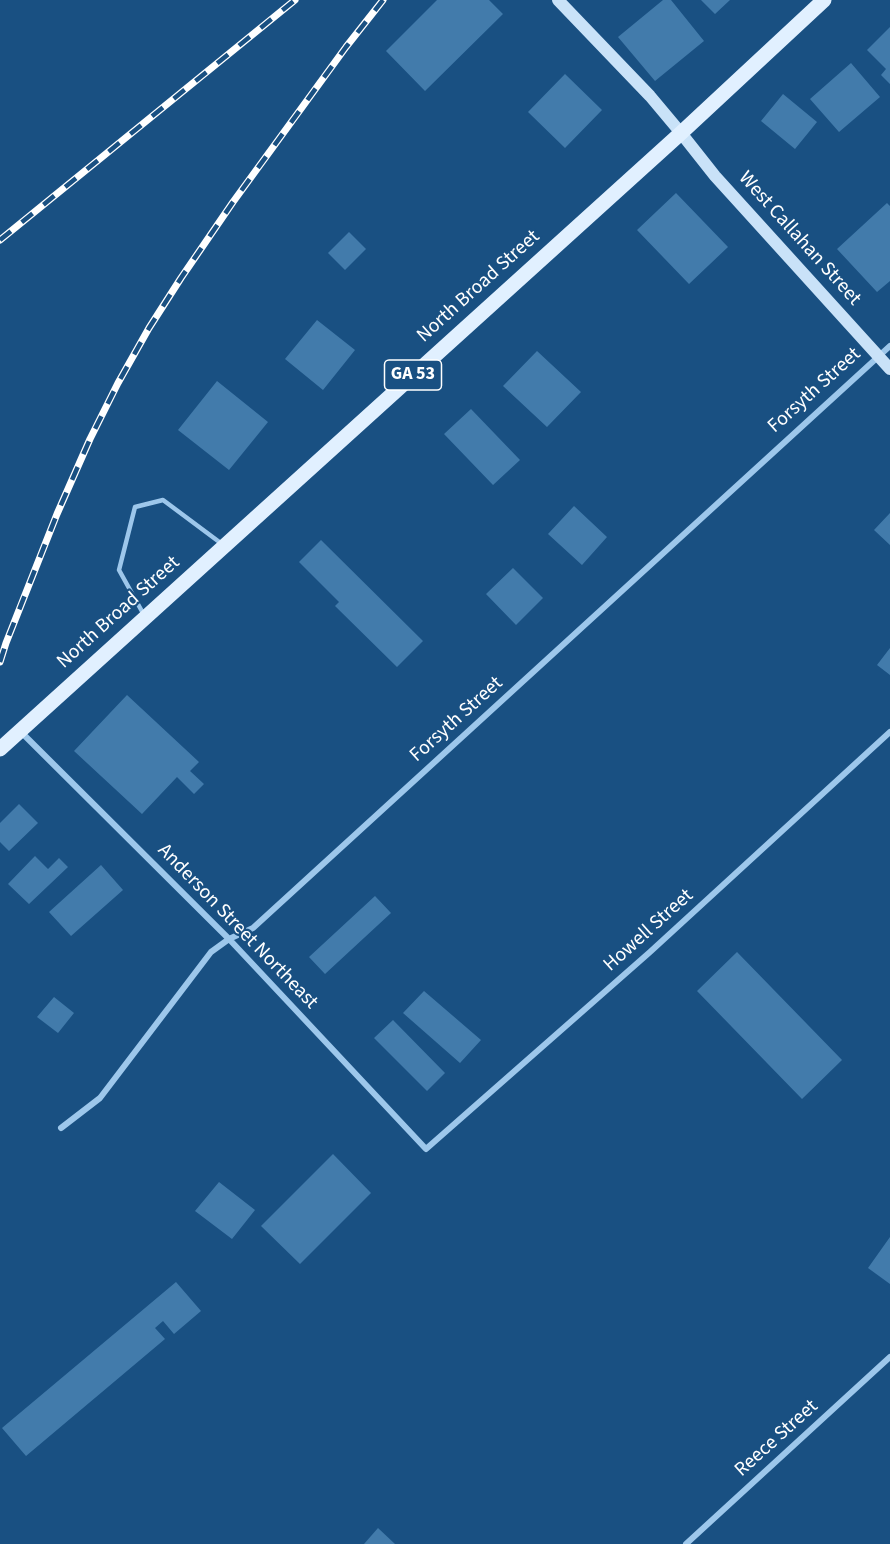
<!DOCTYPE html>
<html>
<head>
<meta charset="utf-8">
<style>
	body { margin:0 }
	canvas { display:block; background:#195082 }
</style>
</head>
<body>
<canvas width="890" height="1544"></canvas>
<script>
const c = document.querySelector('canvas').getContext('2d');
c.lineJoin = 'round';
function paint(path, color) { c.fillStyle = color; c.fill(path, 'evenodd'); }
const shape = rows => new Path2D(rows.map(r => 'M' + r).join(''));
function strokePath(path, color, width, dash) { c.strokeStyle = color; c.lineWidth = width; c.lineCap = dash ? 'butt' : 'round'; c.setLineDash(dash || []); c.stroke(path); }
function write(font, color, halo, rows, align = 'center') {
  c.font = font + ' "Source Sans 3",sans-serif'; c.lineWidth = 4.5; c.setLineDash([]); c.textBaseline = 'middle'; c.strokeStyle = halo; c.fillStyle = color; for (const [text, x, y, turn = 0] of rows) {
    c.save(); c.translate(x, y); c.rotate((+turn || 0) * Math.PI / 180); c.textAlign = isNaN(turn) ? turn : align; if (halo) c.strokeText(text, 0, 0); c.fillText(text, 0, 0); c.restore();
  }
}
paint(shape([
	[437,0,489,0,503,14,425,91,386,51],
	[663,0,671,0,704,41,655,81,618,37],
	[701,0,730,0,715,14],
	[890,27,890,84,881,75,886,69,867,50],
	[851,63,880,97,839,132,810,99],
	[565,74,602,110,565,148,528,112],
	[783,94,817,122,795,149,761,121],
	[676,193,728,247,689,284,637,230],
	[887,203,890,206,890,281,877,292,837,249],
	[349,232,366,249,345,270,328,253],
	[317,320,355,350,323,390,285,359],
	[537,351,581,392,547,427,503,386],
	[217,381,268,422,229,470,178,430],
	[471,409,520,460,493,485,444,434],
	[574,506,607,537,582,565,548,534],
	[890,513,890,545,874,530],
	[321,540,423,641,397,667,335,606,339,602,299,562],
	[513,568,543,598,516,625,486,594],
	[890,648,890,675,877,665],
	[127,695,199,762,190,771,204,784,194,794,177,777,142,814,74,751],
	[19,804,38,823,9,851,0,842,0,823],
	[35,856,48,869,59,858,68,867,29,904,8,884],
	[101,865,123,890,71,936,49,912],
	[375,896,391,913,325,974,309,957],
	[737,952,842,1060,802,1099,697,991],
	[424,991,481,1040,460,1063,403,1013],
	[54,997,74,1013,58,1033,37,1017],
	[393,1020,445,1073,427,1091,374,1038],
	[333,1154,371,1193,300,1264,261,1226],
	[219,1182,255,1210,232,1239,195,1211],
	[890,1237,890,1284,868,1268],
	[176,1282,201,1311,174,1334,163,1321,155,1328,165,1339,26,1456,2,1428],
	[378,1528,395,1544,364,1544]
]), '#427bab');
strokePath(shape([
	[144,615,119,570,135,507,163,500,222,544]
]), '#9dc7eb', 4.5);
strokePath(shape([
	[20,731,229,939,426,1149,650,952,890,732],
	[61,1128,100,1098,211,952,229,939,253,928,890,346],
	[686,1544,890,1357]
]), '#9dc7eb', 6);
strokePath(shape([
	[558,0,650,96,681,133,715,176,890,369]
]), '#c9e2f8', 12);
strokePath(shape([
	[0,749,681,133,824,0]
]), '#e1f0ff', 15);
const rail = shape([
	[0,240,295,0],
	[0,662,6,643,57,514,90,439,118,383,149,328,181,278,233,202,346,47,383,0]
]);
strokePath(rail, '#fff', 7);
strokePath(rail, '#195082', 4.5, [14]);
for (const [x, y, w] of [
	[413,375,57]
]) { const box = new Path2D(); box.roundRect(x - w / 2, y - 15, w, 30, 4.5); c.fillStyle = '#195082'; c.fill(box); strokePath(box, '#fff', 1.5); }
write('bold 18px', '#fff', null, [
	["GA 53",413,375]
]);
write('20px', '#fff', '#195082', [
	["West Callahan Street",799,239,48],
	["North Broad Street",479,287,-42],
	["Forsyth Street",815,391,-42],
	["North Broad Street",119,613,-42],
	["Forsyth Street",457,720,-42],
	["Anderson Street Northeast",237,927,46],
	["Howell Street",649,931,-42],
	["Reece Street",777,1439,-42]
]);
</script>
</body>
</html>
